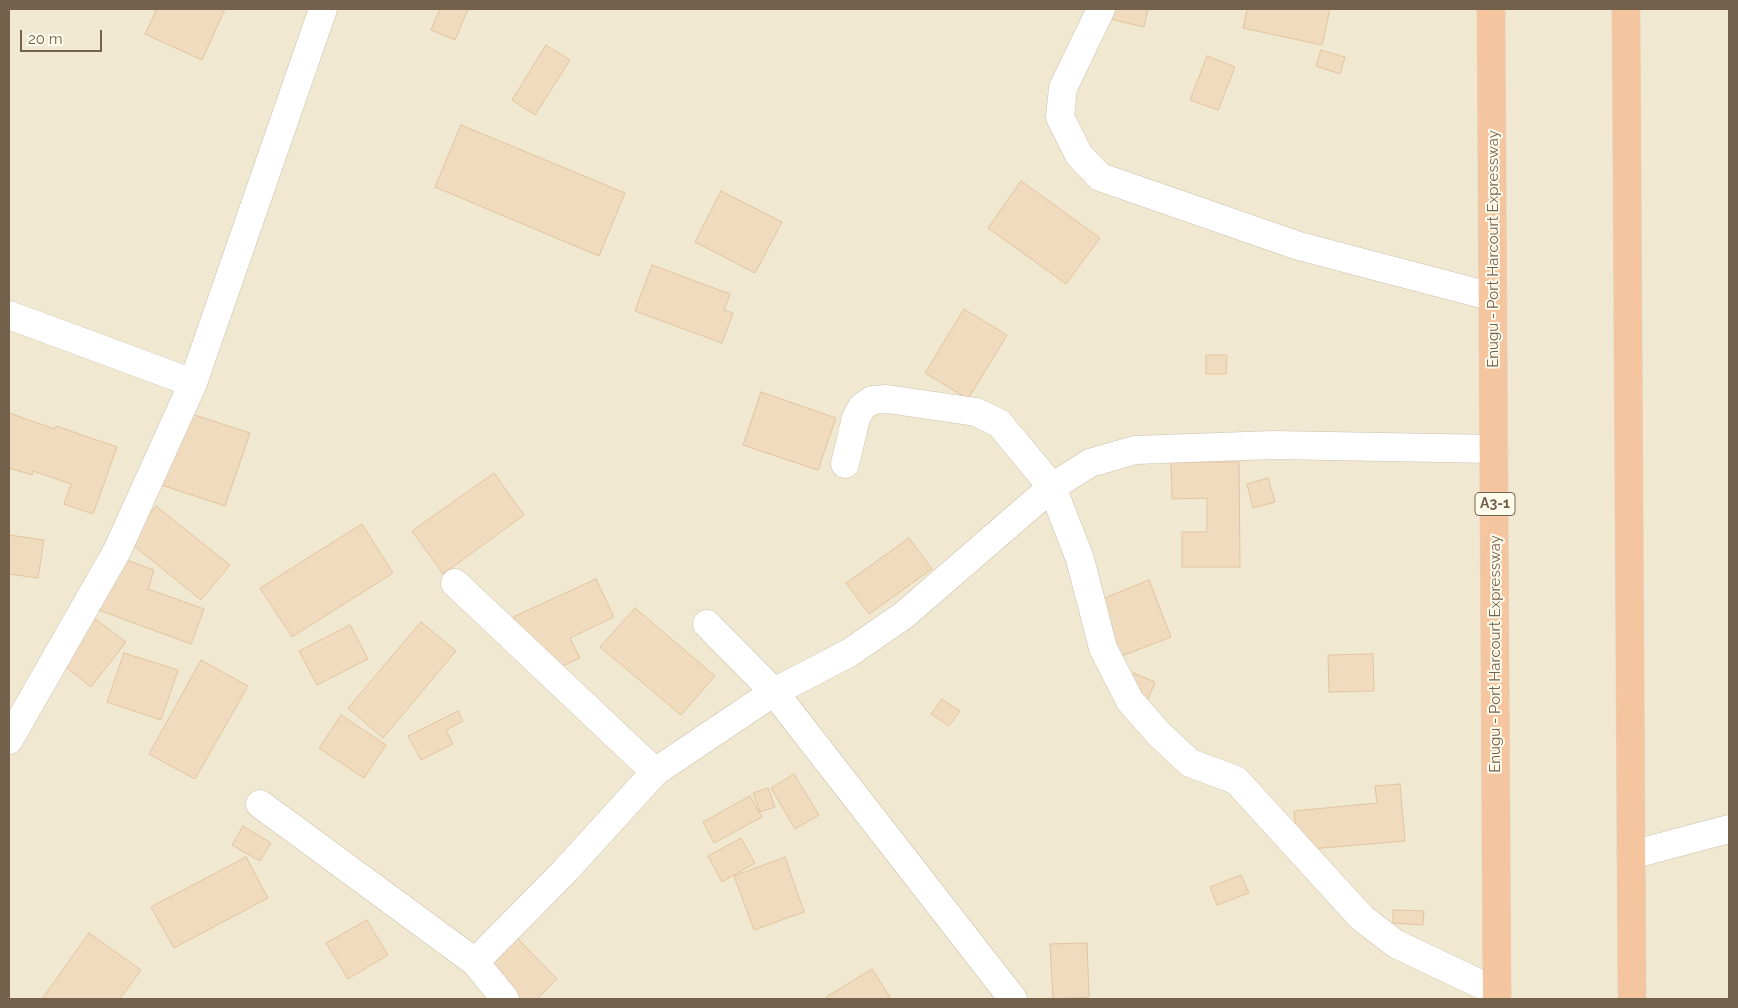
<!DOCTYPE html>
<html>
<head>
<meta charset="utf-8">
<style>
	body { margin:0 }
	#map { position:relative; width:1738px; height:1008px; overflow:hidden; background:#fcf7e5; font-family:Raleway,sans-serif }
	canvas { display:block }
	.frame { position:absolute; inset:0; border:10px solid #74614b; pointer-events:none }
	.scale { position:absolute; left:20px; top:30px; width:82px; height:22px; box-sizing:border-box; border:2px solid #74614b; border-top:0; padding-left:6px; font-size:15px; line-height:18px; white-space:nowrap; color:#74614b; -webkit-text-stroke:4px #fefbec; paint-order:stroke }
</style>
</head>
<body>
<div id="map">
<canvas width="1738" height="1008"></canvas>
<div class="frame"></div>
<div class="scale">20 m</div>
</div>
<script>
const c = document.querySelector('canvas').getContext('2d');
c.lineJoin = 'round';
function paint(path, color) { c.fillStyle = color; c.fill(path, 'evenodd'); }
const shape = rows => new Path2D(rows.map(r => 'M' + r).join(''));
function strokePath(path, color, width, dash) { c.strokeStyle = color; c.lineWidth = width; c.lineCap = dash ? 'butt' : 'round'; c.setLineDash(dash || []); c.stroke(path); }
function write(font, color, halo, rows, align = 'center') {
  c.font = font + ' Raleway,sans-serif'; c.lineWidth = 4; c.setLineDash([]); c.textBaseline = 'middle'; c.strokeStyle = halo; c.fillStyle = color; for (const [text, x, y, turn = 0] of rows) {
    c.save(); c.translate(x, y); c.rotate((+turn || 0) * Math.PI / 180); c.textAlign = isNaN(turn) ? turn : align; if (halo) c.strokeText(text, 0, 0); c.fillText(text, 0, 0); c.restore();
  }
}
paint(shape([
	[9,9,1729,9,1729,999,9,999]
]), '#f0e8d1');
const building = shape([
	[157,9,225,9,202,60,145,34,157,9],
	[440,9,468,9,455,40,431,30,440,9],
	[1113,9,1148,9,1144,27,1110,19,1113,9],
	[1247,9,1330,9,1322,45,1243,28,1247,9],
	[546,45,570,60,535,115,512,100,546,45],
	[1321,50,1345,57,1340,74,1316,66,1321,50],
	[1207,56,1235,67,1218,110,1190,100,1207,56],
	[461,125,625,193,599,256,435,187,461,125],
	[1021,181,1100,238,1066,284,988,228,1021,181],
	[721,191,782,222,755,273,695,242,721,191],
	[652,265,730,294,724,310,733,313,722,343,635,311,652,265],
	[964,309,1007,335,968,399,925,373,964,309],
	[1206,355,1227,355,1226,374,1206,374,1206,355],
	[761,392,836,418,818,470,743,445,761,392],
	[182,411,250,433,225,506,158,484,182,411],
	[9,413,55,429,56,426,117,447,93,514,64,504,71,484,33,471,32,475,9,468,9,413],
	[1171,462,1239,462,1240,567,1182,567,1182,532,1207,532,1207,498,1172,499,1171,462],
	[494,473,524,515,443,574,412,531,494,473],
	[1268,478,1275,502,1253,508,1247,484,1268,478],
	[156,506,230,565,201,600,128,541,156,506],
	[362,524,393,573,292,637,260,588,362,524],
	[9,535,44,540,38,578,9,574,9,535],
	[909,538,932,569,869,614,846,583,909,538],
	[115,556,154,570,148,589,204,609,191,644,96,609,115,556],
	[596,579,614,617,570,638,580,658,540,676,513,617,596,579],
	[1149,580,1171,637,1119,657,1097,601,1149,580],
	[635,608,715,676,681,715,600,647,635,608],
	[82,609,126,642,91,687,48,653,82,609],
	[421,622,456,651,383,738,348,708,421,622],
	[350,625,368,659,317,685,299,651,350,625],
	[124,653,178,670,161,720,107,702,124,653],
	[1373,654,1374,691,1329,692,1328,655,1373,654],
	[201,660,248,686,195,779,149,754,201,660],
	[1134,673,1155,682,1145,707,1123,699,1134,673],
	[942,699,960,711,949,726,931,714,942,699],
	[458,711,463,721,446,730,453,744,421,760,408,736,458,711],
	[341,715,386,745,364,778,319,748,341,715],
	[794,774,819,815,795,829,771,788,794,774],
	[1400,784,1405,841,1298,850,1294,811,1377,803,1375,786,1400,784],
	[768,788,775,807,760,812,753,793,768,788],
	[750,796,762,817,714,843,703,822,750,796],
	[243,826,271,843,260,861,232,845,243,826],
	[741,838,755,863,722,882,708,856,741,838],
	[246,857,268,898,174,948,151,907,246,857],
	[785,857,804,912,754,930,734,876,785,857],
	[1241,875,1249,893,1217,905,1210,887,1241,875],
	[1393,910,1424,911,1423,925,1393,923,1393,910],
	[367,920,388,955,348,979,326,943,367,920],
	[89,933,141,970,120,999,42,999,89,933],
	[518,939,557,979,537,999,509,999,483,973,518,939],
	[1087,943,1089,997,1053,999,1050,944,1087,943],
	[872,969,891,999,828,999,826,997,872,969]
]);
paint(building, '#f0dbbe');
strokePath(building, '#e2c59f', 1);
const minor = shape([
	[1101,9,1063,88,1060,117,1079,155,1100,177,1299,246,1493,297],
	[9,315,193,383],
	[845,464,856,418,862,407,872,400,887,399,976,412,999,423,1052,487,1080,559,1103,648,1130,701,1159,734,1190,763,1236,780,1362,918,1396,944,1497,992],
	[455,583,655,772],
	[707,624,774,692,1013,999],
	[9,740,117,551,193,383,323,9],
	[260,804,475,962,505,999],
	[1631,855,1729,829],
	[475,962,564,872,655,772,774,692,849,653,904,615,1052,487,1090,463,1135,450,1274,445,1494,449]
]);
const highway = shape([
	[1491,9,1497,999],
	[1626,9,1632,999]
]);
strokePath(minor, '#cdc0ac', 29);
strokePath(highway, '#ded9d4', 29);
strokePath(minor, '#fff', 28);
strokePath(highway, '#f4c59e', 28);
for (const [x, y, w] of [
	[1495,504,40]
]) { const box = new Path2D(); box.roundRect(x - w / 2, y - 11.5, w, 23, 4); c.fillStyle = '#fefbec'; c.fill(box); strokePath(box, '#74614b', 1); }
write('bold 14px', '#74614b', null, [
	["A3-1",1495,504]
]);
write('15px', '#74614b', '#fefbec', [
	["Enugu - Port Harcourt Expressway",1493,249,-90],
	["Enugu - Port Harcourt Expressway",1495,654,-90]
]);
</script>
</body>
</html>
